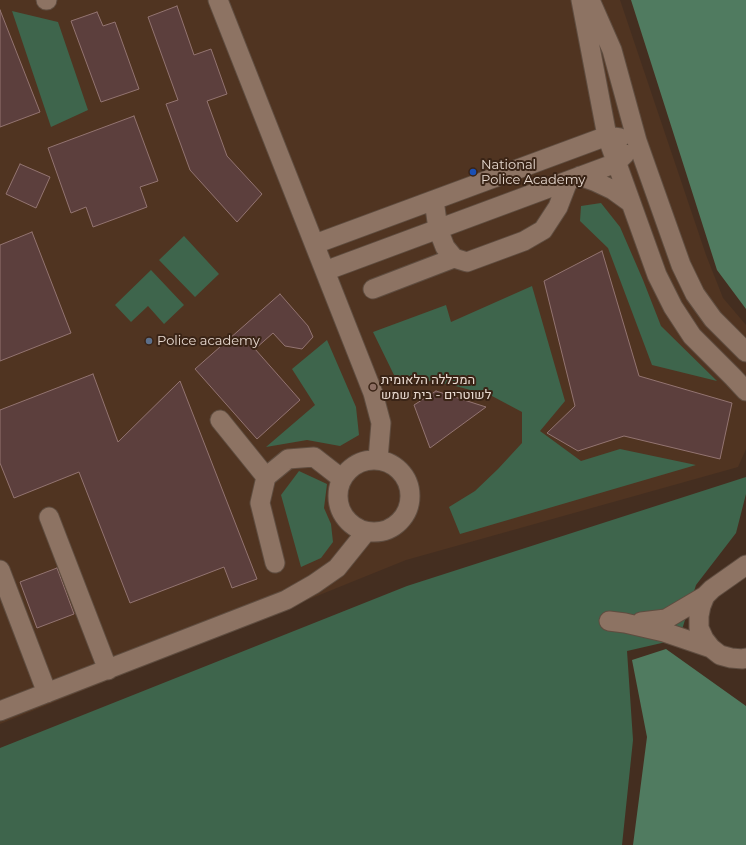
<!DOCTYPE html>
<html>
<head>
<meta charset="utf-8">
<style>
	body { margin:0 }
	canvas { display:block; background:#442e20 }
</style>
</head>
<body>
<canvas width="746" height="845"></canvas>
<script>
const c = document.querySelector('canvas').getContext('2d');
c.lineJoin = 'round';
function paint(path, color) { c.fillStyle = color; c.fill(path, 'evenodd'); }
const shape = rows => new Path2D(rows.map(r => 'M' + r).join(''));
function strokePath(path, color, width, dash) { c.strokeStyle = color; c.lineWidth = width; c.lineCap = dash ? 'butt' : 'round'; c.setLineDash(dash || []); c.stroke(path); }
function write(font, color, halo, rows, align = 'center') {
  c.font = font + ' Montserrat,Heebo,sans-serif'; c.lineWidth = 4; c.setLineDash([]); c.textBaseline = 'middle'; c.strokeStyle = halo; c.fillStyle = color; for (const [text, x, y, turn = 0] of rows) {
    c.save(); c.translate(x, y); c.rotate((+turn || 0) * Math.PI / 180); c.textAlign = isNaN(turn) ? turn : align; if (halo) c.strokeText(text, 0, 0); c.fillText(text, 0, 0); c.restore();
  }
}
paint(shape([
	[0,0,620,0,706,255,723,298,746,325,746,449,738,467,406,560,0,724]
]), '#503421');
paint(shape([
	[12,11,58,22,88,110,51,127],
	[601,203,620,227,643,280,661,326,717,381,652,365,608,248,580,221,581,206],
	[184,236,219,274,195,297,159,260],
	[151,270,184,305,164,324,148,306,131,322,115,305],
	[532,286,565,401,540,431,581,461,620,449,696,465,460,534,449,507,475,491,498,469,522,443,522,412,492,396,452,385,394,375,373,332,446,305,451,322],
	[327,340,356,407,359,435,340,446,307,440,266,447,315,405,292,369],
	[299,471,327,484,324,508,331,524,333,542,321,558,301,567,281,495],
	[746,477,746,494,736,533,696,585,679,639,627,651,633,740,622,845,0,845,0,748,407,586]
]), '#3e654c');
paint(shape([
	[631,0,746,0,746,309,717,270],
	[666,649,746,706,746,845,633,845,647,737,632,660]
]), '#507b60');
const building = shape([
	[177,6,194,55,211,49,227,94,207,101,227,156,262,194,237,222,190,170,166,104,178,100,148,17,177,6],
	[0,10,40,112,0,127,0,10],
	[97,12,103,26,115,22,139,89,101,102,71,21,97,12],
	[134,116,158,181,140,187,147,207,93,227,86,207,71,213,48,148,134,116],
	[20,164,50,177,36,208,6,194,20,164],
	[32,232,71,333,0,361,0,245,32,232],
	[602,251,639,376,732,403,720,459,624,436,578,451,547,433,575,406,544,281,602,251],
	[280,294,308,326,313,337,302,349,285,346,273,333,255,349,300,400,257,439,195,369,280,294],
	[93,374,118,442,180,381,257,579,232,588,224,567,130,603,79,472,14,498,0,463,0,410,93,374],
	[436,391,486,407,430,448,414,405,436,391],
	[57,568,74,614,37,628,20,582,57,568]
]);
paint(building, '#5c3f3d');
strokePath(building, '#937471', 1);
const minor = shape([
	[46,0,47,0],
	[218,0,373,393,381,423,378,459],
	[581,0,607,136,657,275,673,307,692,336,733,377,746,391],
	[590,0,612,50,637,141,681,265,695,294,713,319,746,352],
	[580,176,594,181,613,190,631,203],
	[434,200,438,229,445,247,454,258,467,262,524,241,543,230,558,207,568,181],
	[315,244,607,136,620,138],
	[325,271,616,163,625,154],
	[373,289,454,258],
	[220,420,266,477],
	'338 496a36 36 0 1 1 72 0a36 36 0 1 1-72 0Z',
	[49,517,108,670],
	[275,563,260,503,266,477,288,459,314,457,341,478],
	[746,565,712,589,705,596,701,606,699,616,699,628,704,639,711,648,720,655,731,658,743,659,746,658],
	[0,570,47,693],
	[609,621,625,623,664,632,711,648],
	[641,622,666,619,705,596],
	[0,711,286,600,314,584,337,568,366,532]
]);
strokePath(minor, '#5f4d40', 21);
strokePath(minor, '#8d7363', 19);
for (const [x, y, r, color] of [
	[473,172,4,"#1a4fb4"],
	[149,341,4,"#5c6f8a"],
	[373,387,4,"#8d6e63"]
]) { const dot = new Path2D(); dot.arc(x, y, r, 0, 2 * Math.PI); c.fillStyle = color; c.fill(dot); strokePath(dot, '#3a2416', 1.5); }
write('13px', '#e8dad1', '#3a2416', [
	["National",481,165],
	["Police Academy",481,180],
	["Police academy",157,341],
	["המכללה הלאומית",381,380],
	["לשוטרים - בית שמש",381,395]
], 'left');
</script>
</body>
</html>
